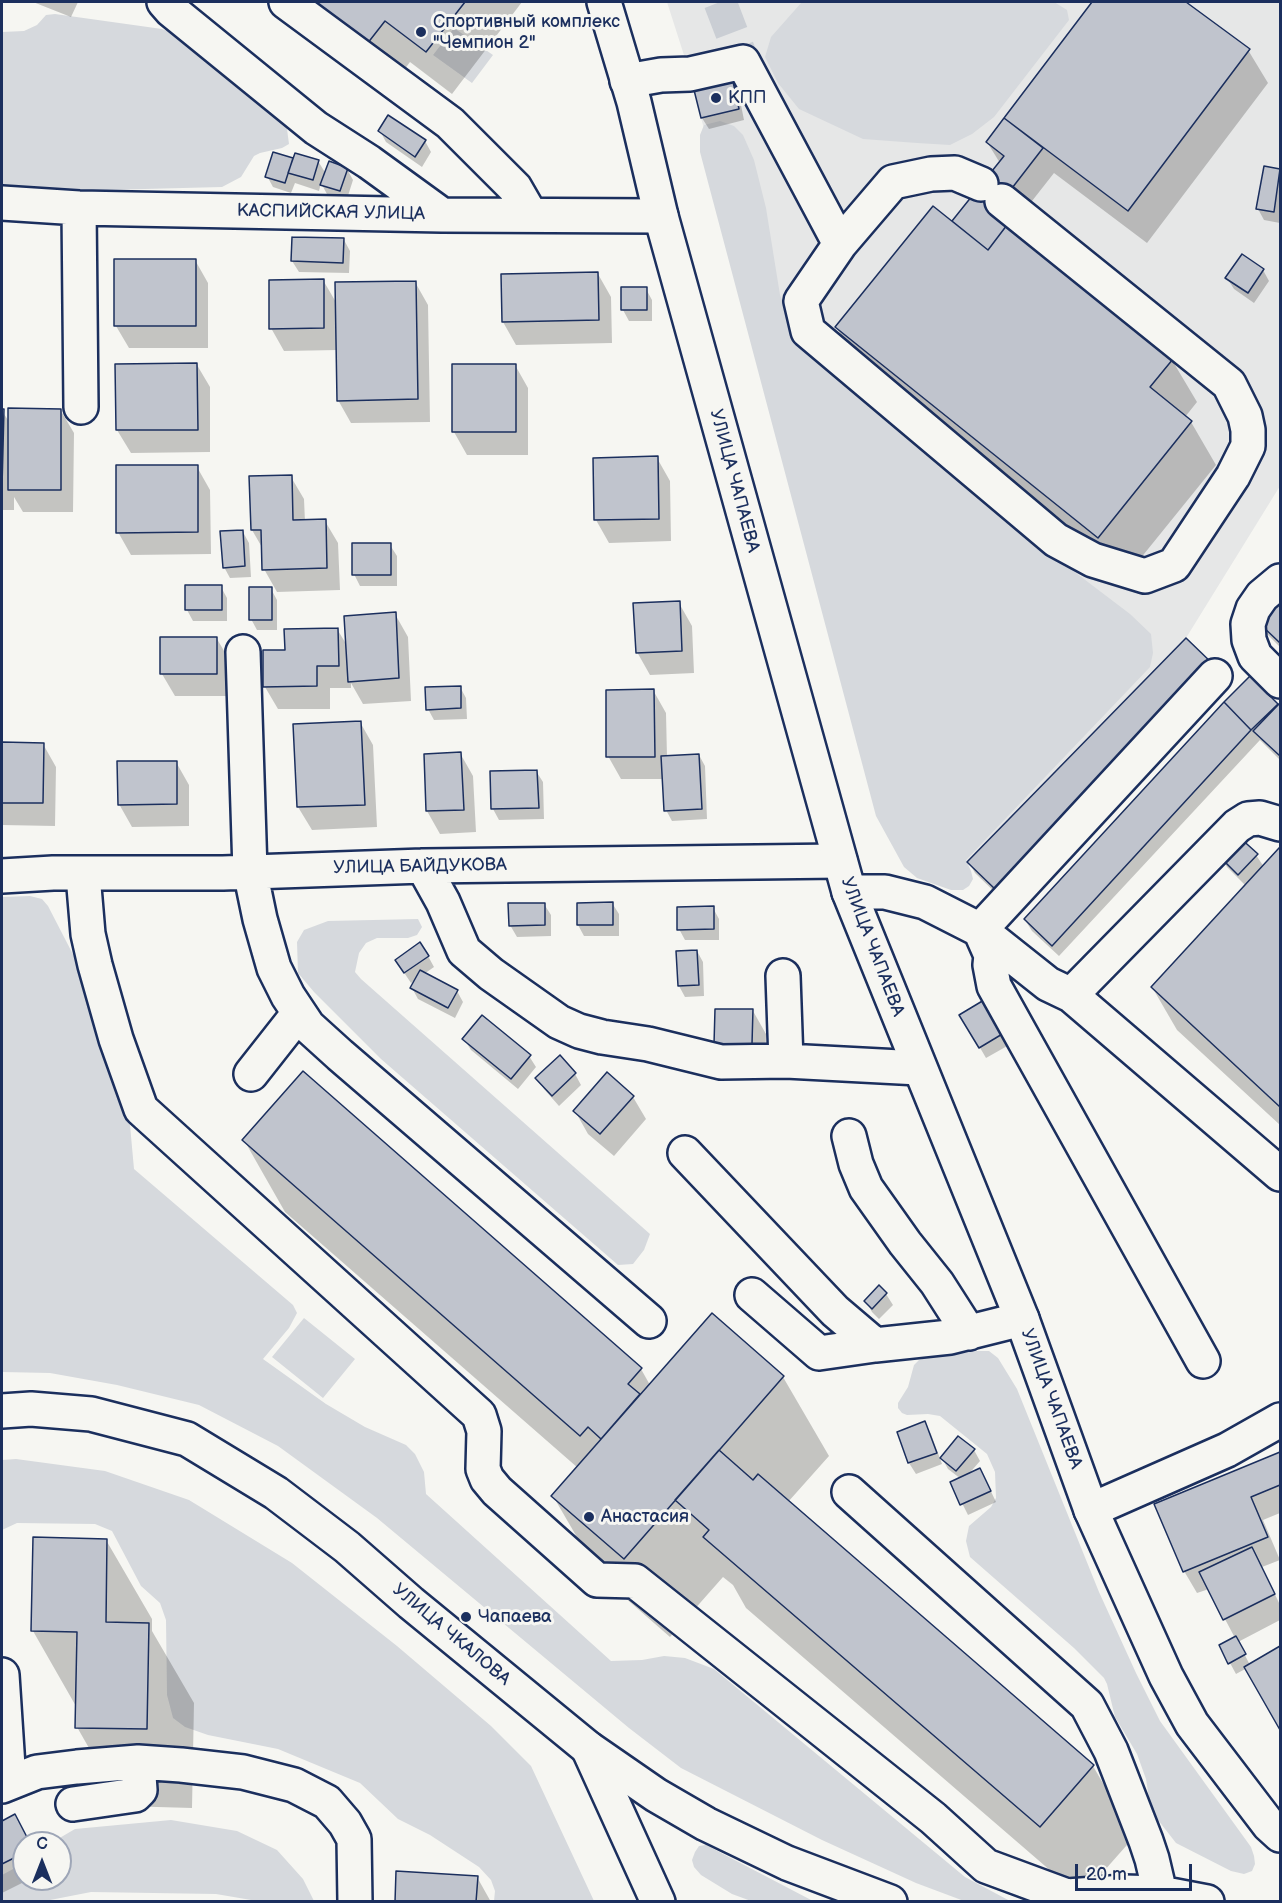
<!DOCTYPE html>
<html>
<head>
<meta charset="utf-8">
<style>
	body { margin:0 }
	#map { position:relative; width:1282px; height:1903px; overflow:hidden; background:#f6f6f2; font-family:"Balsamiq Sans",sans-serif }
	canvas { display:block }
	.frame { position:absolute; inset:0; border:3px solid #1b2f5e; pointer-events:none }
	.north { position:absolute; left:12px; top:1831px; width:60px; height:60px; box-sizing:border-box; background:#f6f6f2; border:2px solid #9ea6b7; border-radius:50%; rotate:0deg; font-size:16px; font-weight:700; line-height:24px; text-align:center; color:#1b2f5e }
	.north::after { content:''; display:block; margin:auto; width:21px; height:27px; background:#1b2f5e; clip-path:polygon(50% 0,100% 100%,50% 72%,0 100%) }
	.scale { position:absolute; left:1075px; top:1864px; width:117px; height:27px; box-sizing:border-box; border:3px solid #1b2f5e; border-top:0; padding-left:8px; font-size:18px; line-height:21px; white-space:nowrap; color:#1b2f5e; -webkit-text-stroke:4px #f6f6f2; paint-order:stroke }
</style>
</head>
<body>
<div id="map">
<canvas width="1282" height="1903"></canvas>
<div class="frame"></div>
<div class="north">С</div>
<div class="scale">20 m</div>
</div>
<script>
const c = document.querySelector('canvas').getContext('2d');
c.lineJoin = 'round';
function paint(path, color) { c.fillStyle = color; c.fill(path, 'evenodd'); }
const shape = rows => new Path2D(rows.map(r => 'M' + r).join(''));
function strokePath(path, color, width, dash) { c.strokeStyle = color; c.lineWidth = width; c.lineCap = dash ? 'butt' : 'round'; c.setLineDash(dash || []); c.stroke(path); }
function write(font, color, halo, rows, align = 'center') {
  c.font = font + ' "Balsamiq Sans",sans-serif'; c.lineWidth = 6; c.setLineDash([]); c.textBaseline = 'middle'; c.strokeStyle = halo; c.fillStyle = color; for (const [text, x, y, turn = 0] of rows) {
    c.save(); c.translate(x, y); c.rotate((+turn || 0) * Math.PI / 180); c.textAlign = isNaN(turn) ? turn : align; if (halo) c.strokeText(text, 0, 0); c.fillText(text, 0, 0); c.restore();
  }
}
paint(shape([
	[667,2,1280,2,1280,486,1186,638,967,862,901,829,701,118,690,74]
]), '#e6e7e7');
paint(shape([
	[802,2,1054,2,1067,10,1069,20,994,117,972,134,950,145,917,143,863,139,799,109,778,83,765,57,771,37],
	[55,14,162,29,180,36,280,118,287,129,289,144,282,148,260,153,254,156,241,177,222,187,67,191,2,188,2,32,24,31,37,25,46,15],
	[454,28,493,55,472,83,433,55],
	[720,121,734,126,743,135,754,160,766,208,780,295,800,343,1026,535,1130,614,1151,634,1153,653,1150,667,966,860,971,871,973,879,969,886,963,890,951,890,917,878,904,867,876,816,700,152,700,135,704,125],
	[30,896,42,899,48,906,80,968,129,1114,134,1169,293,1305,297,1313,289,1328,263,1359,326,1404,365,1427,406,1445,415,1454,424,1472,426,1494,611,1661,642,1660,664,1656,685,1658,714,1669,965,1877,1010,1901,964,1901,916,1883,822,1840,681,1768,629,1728,377,1518,278,1446,199,1405,117,1385,50,1373,2,1372,2,897],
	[418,919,422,927,417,935,408,938,377,938,366,943,359,953,355,972,361,979,650,1234,644,1250,633,1264,618,1265,381,1059,314,992,298,973,297,942,304,930,328,921],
	[304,1318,355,1359,323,1398,272,1357],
	[977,1351,989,1351,998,1358,1017,1389,1099,1592,1136,1673,1160,1721,1251,1847,1254,1856,1255,1864,1252,1871,1244,1874,1231,1871,1176,1843,1151,1811,1146,1779,1137,1754,1115,1717,1107,1684,1104,1678,1074,1648,970,1557,966,1541,969,1526,991,1507,996,1498,995,1472,987,1454,940,1416,928,1414,907,1415,902,1413,898,1408,898,1403,908,1387,914,1365,919,1360,932,1356],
	[16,1459,105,1471,189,1500,292,1563,397,1646,491,1726,531,1766,594,1901,494,1901,495,1891,491,1880,479,1867,430,1835,398,1819,360,1783,278,1749,208,1735,185,1727,173,1718,167,1695,166,1620,160,1603,141,1586,112,1531,95,1524,17,1523,2,1530,2,1460],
	[171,1820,237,1831,277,1850,303,1879,314,1901,257,1901,216,1894,91,1892,45,1901,2,1901,2,1875,24,1863,24,1879,60,1879,60,1843,51,1843,75,1829],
	[706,1845,813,1901,751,1901,732,1894,701,1875,694,1867,692,1860,695,1852,699,1846]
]), '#d6d9dd');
paint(shape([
	[33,2,78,2,71,17],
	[278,2,522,2,452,94,410,62,392,86],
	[1094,2,1184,2,1248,50,1268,83,1147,243,1054,173,1010,229,1172,360,1197,402,1185,417,1191,422,1216,465,1123,580,862,371,837,328,952,223,1000,163,987,142],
	[731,79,738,90,744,120,709,129,702,118,695,87],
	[380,131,425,141,431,152,422,167,386,142],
	[274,154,294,160,318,161,326,174,347,169,353,180,346,202,328,196,321,183,319,191,295,183,291,193,273,187,267,176],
	[1265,168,1280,170,1280,223,1264,220,1258,209],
	[293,238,344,240,350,251,349,273,299,272,292,261],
	[195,260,208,283,208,348,129,348,116,326],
	[1263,270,1269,281,1254,303,1234,289,1227,278],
	[598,274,611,297,612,343,516,345,503,322],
	[323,280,337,304,415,282,428,305,430,422,351,423,338,400,338,350,284,351,271,328],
	[646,289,652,300,652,321,629,321,623,310],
	[117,365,197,365,210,387,210,452,131,453,117,430],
	[515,365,528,388,528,455,467,455,454,432],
	[2,411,10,423,61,411,74,433,73,512,23,512,14,497,14,510,2,510],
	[657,458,670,481,671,541,609,543,596,520,594,459],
	[197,467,210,490,211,554,131,555,118,532],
	[291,477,304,499,305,522,325,521,338,543,340,590,277,592,264,569,263,549,252,530],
	[243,532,249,543,251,577,230,578,224,567],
	[390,545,397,556,397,586,360,586,354,574],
	[187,587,221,587,227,598,227,621,193,621,187,610],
	[271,589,277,600,277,630,257,630,251,619],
	[679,603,692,626,694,673,650,675,637,652],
	[1280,603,1280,647,1267,634,1261,623],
	[395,614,408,637,411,701,363,704,351,683,351,688,330,688,330,709,278,709,265,687,286,652,337,629,348,647],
	[217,639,230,661,230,696,175,696,162,674],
	[1186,640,1003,900,975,873,969,862],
	[460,687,466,698,467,719,434,720,428,709],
	[653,690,666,713,667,757,699,755,705,766,707,819,672,821,666,810,664,779,621,779,608,756],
	[1276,705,1278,707,1280,707,1280,760,1260,740,1059,956,1032,931,1025,920],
	[360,722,373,745,377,827,312,830,298,807],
	[2,743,43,744,56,767,55,826,2,825],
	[460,753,473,776,476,832,440,834,427,811],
	[176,762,189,785,189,826,132,827,119,804],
	[536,771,543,782,544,819,499,820,493,809],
	[1280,850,1280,1125,1177,1030,1152,987,1246,886,1227,867,1221,856,1256,855,1264,867],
	[612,903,619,914,619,936,584,936,578,925],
	[544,904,551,915,551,936,517,937,510,925],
	[713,908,719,919,719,940,685,940,679,929],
	[697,951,703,962,704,996,685,997,679,986],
	[428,956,434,967,424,974,457,991,463,1002,455,1018,418,999,412,988,417,979,411,983,403,971],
	[983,1002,1009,1045,986,1058,961,1015],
	[753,1011,766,1034,765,1067,715,1044],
	[464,1039,529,1056,536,1067,518,1089,471,1050],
	[303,1073,641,1369,650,1385,783,1377,829,1456,788,1502,1093,1766,1134,1837,1081,1897,746,1608,733,1585,723,1577,670,1637,599,1575,553,1496,578,1468,285,1212,244,1140],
	[575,1074,581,1085,559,1106,544,1089,537,1078],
	[633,1097,646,1119,614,1156,588,1134,575,1111],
	[879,1287,886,1294,893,1305,879,1319,872,1312,866,1301],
	[925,1423,931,1434,942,1464,916,1474,909,1463,898,1433],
	[974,1450,980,1461,967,1476,986,1481,996,1502,968,1515,952,1483,961,1479,948,1469,942,1458],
	[1279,1454,1280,1513,1263,1520,1280,1560,1262,1567,1280,1605,1280,1620,1238,1642,1250,1665,1280,1648,1280,1728,1247,1668,1236,1674,1230,1663,1235,1638,1209,1589,1197,1593,1184,1571],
	[106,1540,152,1619,152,1631,194,1703,192,1808,122,1806,77,1727,77,1708,33,1631],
	[14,1816,30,1843,24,1843,24,1879,30,1879,2,1893,2,1823],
	[477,1877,491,1902,396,1902]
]), '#0003');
const building = shape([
	[309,2,465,2,426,52,385,21,367,44,309,2],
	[1092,2,1186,2,1250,49,1128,211,1004,118,1092,2],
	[732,77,739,109,701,118,693,86,732,77],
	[388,115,426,140,415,157,378,131,388,115],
	[1004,118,1043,148,992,214,1007,225,988,250,952,221,1004,156,986,142,1004,118],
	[273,152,293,158,285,183,265,177,273,152],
	[295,153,319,160,313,180,288,173,295,153],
	[329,161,348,168,340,191,320,185,329,161],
	[1264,166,1280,169,1274,212,1256,209,1264,166],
	[933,206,988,250,1007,225,1173,359,1150,387,1192,421,1098,538,835,327,933,206],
	[292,237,344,238,343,263,291,261,292,237],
	[1242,254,1264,269,1248,293,1225,278,1242,254],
	[114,259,196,259,196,326,114,326,114,259],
	[598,272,599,320,502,322,501,274,598,272],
	[324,279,324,328,269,329,269,280,324,279],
	[416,281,418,399,337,401,335,282,416,281],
	[621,287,647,287,647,310,621,310,621,287],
	[197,363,198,430,116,430,115,364,197,363],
	[452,364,516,364,516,432,452,432,452,364],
	[8,408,61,409,61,490,8,490,8,408],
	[2,409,4,409,2,487,2,409],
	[658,456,659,519,594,520,593,458,658,456],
	[116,465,198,465,198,532,116,533,116,465],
	[292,475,293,520,326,519,327,568,262,570,261,530,251,530,249,476,292,475],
	[243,530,245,566,223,568,220,531,243,530],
	[352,543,391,543,391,575,352,575,352,543],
	[185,585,222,585,222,610,185,610,185,585],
	[249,587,272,587,272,620,249,620,249,587],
	[1280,600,1280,643,1259,623,1280,600],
	[680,601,682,651,636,653,633,603,680,601],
	[396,612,399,678,348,682,344,616,396,612],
	[338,628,339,666,317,666,317,686,263,687,263,650,285,650,284,629,338,628],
	[160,637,217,637,217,674,160,674,160,637],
	[1186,638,1215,666,996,890,967,862,1186,638],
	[1250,676,1278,704,1251,730,1224,702,1250,676],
	[461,686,461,708,426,710,425,687,461,686],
	[654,689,655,757,606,757,606,690,654,689],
	[1224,702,1251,730,1052,946,1024,919,1224,702],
	[1279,704,1280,705,1280,756,1253,731,1279,704],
	[361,721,365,805,297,807,293,724,361,721],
	[2,742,44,743,43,803,2,803,2,742],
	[461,752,464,810,426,811,424,754,461,752],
	[699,754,702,809,664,811,661,756,699,754],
	[117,761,177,761,177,804,118,805,117,761],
	[537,770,539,808,491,809,490,771,537,770],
	[1238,836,1258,854,1238,875,1219,856,1238,836],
	[1279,848,1280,849,1280,1107,1151,987,1279,848],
	[613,902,613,925,577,925,577,903,613,902],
	[508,903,545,903,545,925,509,926,508,903],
	[714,906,714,929,677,930,677,907,714,906],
	[420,942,429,956,404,973,395,960,420,942],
	[697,950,699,985,678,986,676,951,697,950],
	[420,970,458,990,448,1008,410,988,420,970],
	[984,1000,1004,1033,979,1048,959,1015,984,1000],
	[715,1009,753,1009,752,1044,714,1044,715,1009],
	[482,1015,531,1055,511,1079,462,1039,482,1015],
	[560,1055,576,1073,552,1096,535,1078,560,1055],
	[303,1071,642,1368,628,1384,640,1394,601,1439,588,1427,580,1436,242,1140,303,1071],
	[607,1072,634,1096,600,1134,573,1111,607,1072],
	[879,1285,887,1293,872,1309,864,1301,879,1285],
	[712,1313,784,1376,624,1559,551,1496,712,1313],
	[925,1421,937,1453,908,1463,897,1432,925,1421],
	[958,1436,975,1449,956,1471,940,1458,958,1436],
	[719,1450,753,1480,758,1474,1094,1765,1040,1827,703,1537,709,1530,675,1500,719,1450],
	[1280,1452,1280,1485,1251,1497,1268,1537,1183,1572,1154,1504,1280,1452],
	[980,1468,991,1491,960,1505,950,1482,980,1468],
	[33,1537,107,1539,106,1622,149,1623,147,1729,75,1728,77,1632,31,1631,33,1537],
	[1252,1547,1275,1594,1223,1620,1199,1572,1252,1547],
	[1236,1636,1246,1654,1228,1664,1219,1645,1236,1636],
	[1280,1646,1280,1730,1244,1667,1280,1646],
	[15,1814,30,1843,24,1843,24,1853,2,1864,2,1821,15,1814],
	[396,1871,478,1876,476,1902,395,1902,396,1871]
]);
paint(building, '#c0c4cd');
strokePath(building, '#1b2f5e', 1.5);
strokePath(shape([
	[720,2,743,62]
]), '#caced4', 33, [33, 16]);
const minor = shape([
	[164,2,171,10,316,128,369,162,442,215],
	[286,2,450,123,515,188,530,214],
	[627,81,661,75,690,74,743,62,840,244,801,301,808,331,1056,540,1093,560,1145,576,1174,565,1233,476,1248,446,1248,430,1245,416,1229,384,1002,201],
	[2,203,79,208,442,215,661,216],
	[79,208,81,407],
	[840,244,893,182,931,174,955,173,981,184],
	[1280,581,1262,596,1253,609,1248,624,1249,640,1255,656,1280,681],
	[243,652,250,871,260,919,274,968,288,996,308,1026,340,1055,649,1321],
	[423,866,443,902,464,951,491,974,559,1022,579,1031,602,1037,648,1044,721,1062,786,1061,919,1068],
	[83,875,88,934,95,965,116,1039,141,1109,479,1415,484,1431,483,1469,487,1479,497,1491,597,1580,635,1581,933,1818,986,1866,1067,1896,1124,1892,1160,1893,1207,1902],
	[2,876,53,873,223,873,423,866,840,861],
	[849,892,885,892,925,902,980,930,1048,984,1071,995,1237,826,1248,819,1260,818,1280,824],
	[783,976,786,1061],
	[1071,995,1280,1174],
	[251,1074,299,1013],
	[849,1136,856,1164,866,1188,905,1243,937,1283,969,1333],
	[685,1153,835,1311,875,1345,950,1337,1022,1319],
	[752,1295,819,1353,875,1345],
	[1203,1361,994,986,990,965,991,955,980,930,1215,676],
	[849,1492,1087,1705,1111,1751,1146,1841,1152,1859,1160,1893],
	[1091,1510,1227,1450,1280,1420],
	[2,1675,9,1782],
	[588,1748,658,1902],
	[2,1786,37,1772,77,1767,138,1762,181,1765,243,1772,294,1785,327,1802,345,1823,354,1839,355,1902],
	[73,1804,135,1795,140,1790,138,1762]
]);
const major = shape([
	[604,2,634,102,661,216,849,892,1022,1319,1091,1510,1166,1676,1192,1724,1269,1825,1280,1835],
	[2,1411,31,1409,91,1414,187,1439,276,1493,347,1547,411,1603,588,1748,656,1795,706,1824,787,1863,890,1902]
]);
strokePath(minor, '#1b2f5e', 38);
strokePath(major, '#1b2f5e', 38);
strokePath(minor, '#f6f6f2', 33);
strokePath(major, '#f6f6f2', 33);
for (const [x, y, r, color] of [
	[421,32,6,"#1b2f5e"],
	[716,98,6,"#1b2f5e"],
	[589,1517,6,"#1b2f5e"],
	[466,1617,6,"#1b2f5e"]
]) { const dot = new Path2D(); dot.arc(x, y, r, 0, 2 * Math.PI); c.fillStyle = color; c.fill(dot); strokePath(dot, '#f6f6f2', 2); }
write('18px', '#1b2f5e', '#f6f6f2', [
	["Спортивный комплекс",433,22],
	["\"Чемпион 2\"",433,43],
	["КПП",728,98],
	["Анастасия",601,1517],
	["Чапаева",478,1617]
], 'left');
write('18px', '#1b2f5e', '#f6f6f2', [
	["КАСПИЙСКАЯ УЛИЦА",331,213,1],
	["УЛИЦА ЧАПАЕВА",734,481,75],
	["УЛИЦА БАЙДУКОВА",420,867,-1],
	["УЛИЦА ЧАПАЕВА",872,947,69],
	["УЛИЦА ЧАПАЕВА",1051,1399,70],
	["УЛИЦА ЧКАЛОВА",451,1635,40]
]);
</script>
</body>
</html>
